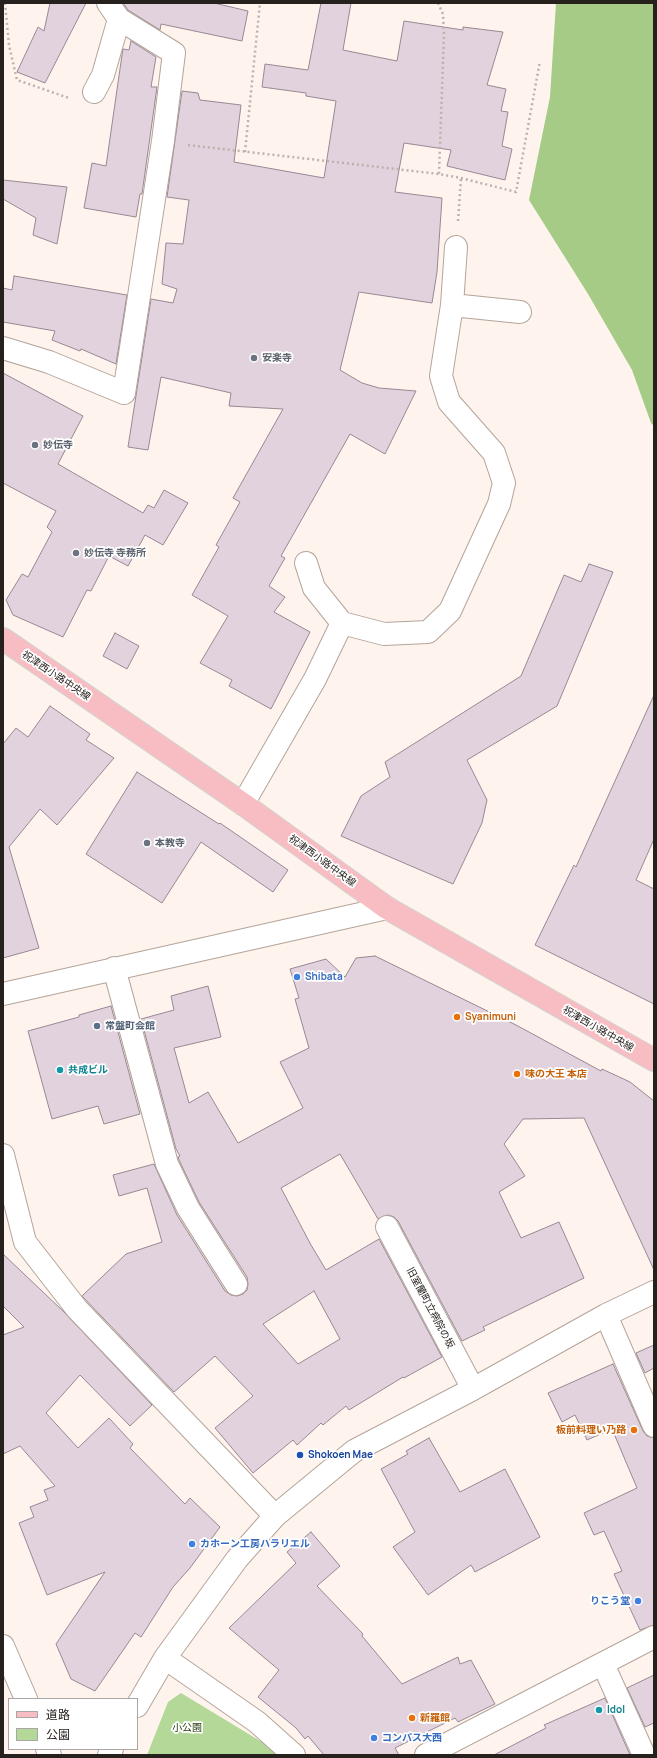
<!DOCTYPE html>
<html>
<head>
<meta charset="utf-8">
<style>
	body { margin:0 }
	#map { position:relative; width:657px; height:1758px; overflow:hidden; background:#fef4ed; font-family:Manrope,"Noto Sans JP",sans-serif }
	canvas { display:block }
	.frame { position:absolute; inset:0; border:4px solid #27211d; pointer-events:none }
	.legend { position:absolute; left:8px; top:1698px; width:130px; height:52px; box-sizing:border-box; background:#fff; border:1px solid #a9a6a5; margin:0; padding:5px 7px; list-style:none; font-size:12px; color:#27211d }
	.legend li { display:flex; align-items:center; gap:8px; height:20px }
	.legend b { width:20px; border:1px solid #a9a6a5 }
</style>
</head>
<body>
<div id="map">
<canvas width="657" height="1758"></canvas>
<div class="frame"></div>
<ul class="legend">
<li><b style="height:5px;background:#f7bdc2"></b>道路</li>
<li><b style="height:11px;background:#b4d897"></b>公園</li>
</ul>
</div>
<script>
const c = document.querySelector('canvas').getContext('2d');
c.lineJoin = 'round';
function paint(path, color) { c.fillStyle = color; c.fill(path, 'evenodd'); }
const shape = rows => new Path2D(rows.map(r => 'M' + r).join(''));
function strokePath(path, color, width, dash) { c.strokeStyle = color; c.lineWidth = width; c.lineCap = dash ? 'butt' : 'round'; c.setLineDash(dash || []); c.stroke(path); }
function write(font, color, halo, rows, align = 'center') {
  c.font = font + ' Manrope,"Noto Sans JP",sans-serif'; c.lineWidth = 3.5; c.setLineDash([]); c.textBaseline = 'middle'; c.strokeStyle = halo; c.fillStyle = color; for (const [text, x, y, turn = 0] of rows) {
    c.save(); c.translate(x, y); c.rotate((+turn || 0) * Math.PI / 180); c.textAlign = isNaN(turn) ? turn : align; if (halo) c.strokeText(text, 0, 0); c.fillText(text, 0, 0); c.restore();
  }
}
paint(shape([
	[181,1693,280,1753,282,1755,147,1755,168,1702]
]), '#b4d897');
paint(shape([
	[556,3,654,3,654,426,651,423,632,370,588,294,529,200,550,97]
]), '#a5cb86');
const building = shape([
	[50,3,86,3,45,83,17,72,38,27,44,31,50,3],
	[123,3,214,3,248,11,242,41,161,24,160,30,128,10,123,3],
	[321,3,351,3,343,50,397,61,404,21,463,30,463,27,503,32,487,85,506,89,501,111,508,112,502,146,512,149,505,180,447,166,451,150,404,143,395,192,442,198,437,272,432,303,359,292,340,370,362,383,379,388,416,391,385,454,350,434,281,556,285,558,269,586,285,597,274,612,310,632,271,709,229,686,232,680,200,663,228,616,192,595,219,547,216,545,240,502,233,498,283,409,229,406,231,393,161,377,148,450,128,447,151,299,173,303,177,289,162,284,166,243,183,244,189,200,167,197,182,91,198,93,200,100,241,105,234,162,324,178,336,101,306,96,306,93,262,87,265,64,308,70,321,3],
	[131,41,156,57,151,87,157,87,142,194,140,194,136,217,84,208,92,163,106,166,122,55,123,49,129,50,131,41],
	[3,180,67,187,57,244,33,235,36,218,3,199,3,180],
	[14,276,127,295,116,364,81,349,80,351,52,340,55,331,3,322,3,288,12,290,14,276],
	[3,373,83,416,58,464,143,513,148,505,154,508,164,490,188,503,163,545,145,535,128,566,109,556,91,591,87,590,63,637,13,615,6,600,22,574,28,577,52,532,47,527,56,511,3,483,3,373],
	[589,564,613,572,557,706,467,760,487,800,482,823,453,884,341,836,361,796,390,777,385,762,521,676,564,575,581,582,589,564],
	[115,633,139,646,127,669,103,656,115,633],
	[654,695,654,839,636,880,654,889,654,1004,535,945,574,865,576,867,654,695],
	[50,706,90,734,86,740,114,758,57,825,40,809,9,847,39,948,3,958,3,744,16,728,28,737,50,706],
	[137,772,219,824,220,823,288,870,273,892,201,842,162,903,86,854,137,772],
	[375,956,516,1025,601,1071,602,1069,630,1082,654,1101,654,1270,584,1118,523,1119,504,1144,525,1176,499,1192,521,1238,559,1222,584,1278,483,1327,485,1330,462,1341,398,1221,394,1217,388,1215,378,1219,340,1154,281,1188,311,1245,326,1270,379,1239,442,1357,404,1378,403,1377,349,1410,346,1406,323,1425,321,1423,297,1445,293,1440,253,1473,215,1428,253,1396,215,1356,174,1392,82,1296,126,1254,162,1242,147,1188,119,1196,113,1175,154,1164,177,1215,225,1291,231,1295,237,1296,243,1294,247,1290,248,1284,247,1277,199,1202,179,1160,178,1157,180,1156,176,1149,141,1019,174,1010,171,996,208,986,221,1037,174,1048,189,1103,208,1092,238,1143,303,1108,280,1062,309,1048,295,999,299,998,290,969,326,959,345,977,356,958,375,956],
	[314,1291,340,1339,298,1364,263,1324,314,1291],
	[111,1006,140,1114,104,1124,98,1106,52,1119,28,1031,79,1017,79,1015,111,1006],
	[3,1254,64,1312,152,1405,130,1426,80,1375,46,1413,78,1448,109,1418,133,1444,130,1448,185,1504,190,1498,220,1527,190,1568,173,1587,141,1637,135,1633,95,1691,71,1679,56,1644,105,1572,47,1595,19,1523,34,1517,30,1507,48,1500,44,1490,55,1486,20,1446,3,1454,3,1335,24,1327,3,1306,3,1254],
	[654,1345,654,1368,645,1373,636,1353,654,1345],
	[613,1364,643,1431,647,1436,654,1438,654,1625,640,1630,614,1574,622,1571,604,1531,594,1535,584,1513,637,1488,612,1429,587,1440,575,1415,562,1422,548,1393,613,1364],
	[429,1438,460,1492,505,1469,540,1537,475,1572,471,1565,428,1595,393,1547,415,1532,381,1469,408,1454,406,1451,429,1438],
	[311,1532,340,1566,317,1586,363,1634,362,1636,402,1684,458,1657,460,1664,471,1660,495,1704,458,1722,455,1718,395,1748,399,1755,324,1755,308,1736,305,1739,296,1728,258,1697,279,1670,229,1628,296,1563,287,1552,311,1532],
	[654,1675,654,1723,645,1727,627,1688,654,1675],
	[605,1698,630,1755,494,1755,546,1728,544,1725,605,1698]
]);
paint(building, '#e2d2de');
strokePath(building, '#978893', 1);
const minor = shape([
	[94,92,103,75,119,19],
	[452,305,520,312],
	[3,348,49,362,124,393,163,141,174,53,119,19,108,3],
	[306,563,314,588,342,623],
	[243,804,315,679,342,623,384,634,428,632,450,611,499,504,504,483,494,453,449,402,441,376,452,305,456,247],
	[114,968,167,1164,188,1208,236,1284],
	[3,994,387,908],
	[3,1155,25,1242,77,1309,275,1516],
	[387,1227,473,1389],
	[606,1315,654,1426],
	[3,1646,26,1699],
	[165,1658,257,1722,294,1755],
	[603,1664,644,1755],
	[137,1706,165,1658,237,1559,275,1516,354,1451,473,1389,606,1315,654,1292],
	[47,1749,50,1755],
	[109,1755,112,1749],
	[426,1755,654,1637]
]);
const major = shape([
	[3,639,243,804,387,908,654,1060]
]);
strokePath(minor, '#b4a49a', 24);
strokePath(major, '#d4d3d2', 24);
strokePath(shape([
	[5,3,9,45,17,80,69,98],
	[438,3,443,14,444,33,439,174],
	[188,145,439,174,461,178,516,192,540,61],
	[245,152,260,3],
	[458,221,461,178]
]), '#bbb2ac', 2.5, [2, 3]);
strokePath(minor, '#fff', 22);
strokePath(major, '#f7bdc2', 22);
for (const [x, y, r, color] of [
	[254,358,4,"#6b7280"],
	[35,445,4,"#6b7280"],
	[76,553,4,"#6b7280"],
	[147,843,4,"#6b7280"],
	[297,977,4,"#3f7fe0"],
	[457,1017,4,"#e8710a"],
	[97,1026,4,"#5c6f8a"],
	[60,1070,4,"#0f9aa8"],
	[517,1074,4,"#e8710a"],
	[634,1430,4,"#e8710a"],
	[300,1455,4,"#1a4fb4"],
	[192,1544,4,"#3f7fe0"],
	[638,1601,4,"#3f7fe0"],
	[599,1710,4,"#0f9aa8"],
	[412,1718,4,"#e8710a"],
	[374,1738,4,"#3f7fe0"]
]) { const dot = new Path2D(); dot.arc(x, y, r, 0, 2 * Math.PI); c.fillStyle = color; c.fill(dot); strokePath(dot, '#fff', 1.5); }
write('bold 10px', '#5b616d', '#fff', [
	["安楽寺",262,358],
	["妙伝寺",43,445],
	["妙伝寺 寺務所",84,553],
	["本教寺",155,843]
], 'left');
write('10px', '#27211d', '#fff', [
	["祝津西小路中央線",56,676,34],
	["祝津西小路中央線",322,861,36],
	["祝津西小路中央線",598,1029,30],
	["旧室蘭町立病院の坂",430,1308,62]
]);
write('bold 10px', '#366cbe', '#fff', [
	["Shibata",305,977],
	["カホーン工房ハラリエル",200,1544],
	["りこう堂",630,1601,"right"],
	["コンパス大西",382,1738]
], 'left');
write('bold 10px', '#c56008', '#fff', [
	["Syanimuni",465,1017],
	["味の大王 本店",525,1074],
	["板前料理い乃路",626,1430,"right"],
	["新羅館",420,1718]
], 'left');
write('bold 10px', '#4e5e75', '#fff', [
	["常盤町会館",105,1026]
], 'left');
write('bold 10px', '#0d838f', '#fff', [
	["共成ビル",68,1070],
	["Idol",607,1710]
], 'left');
write('bold 10px', '#164399', '#fff', [
	["Shokoen Mae",308,1455]
], 'left');
write('10px', '#223a08', '#fff', [
	["小公園",187,1728]
]);
</script>
</body>
</html>
